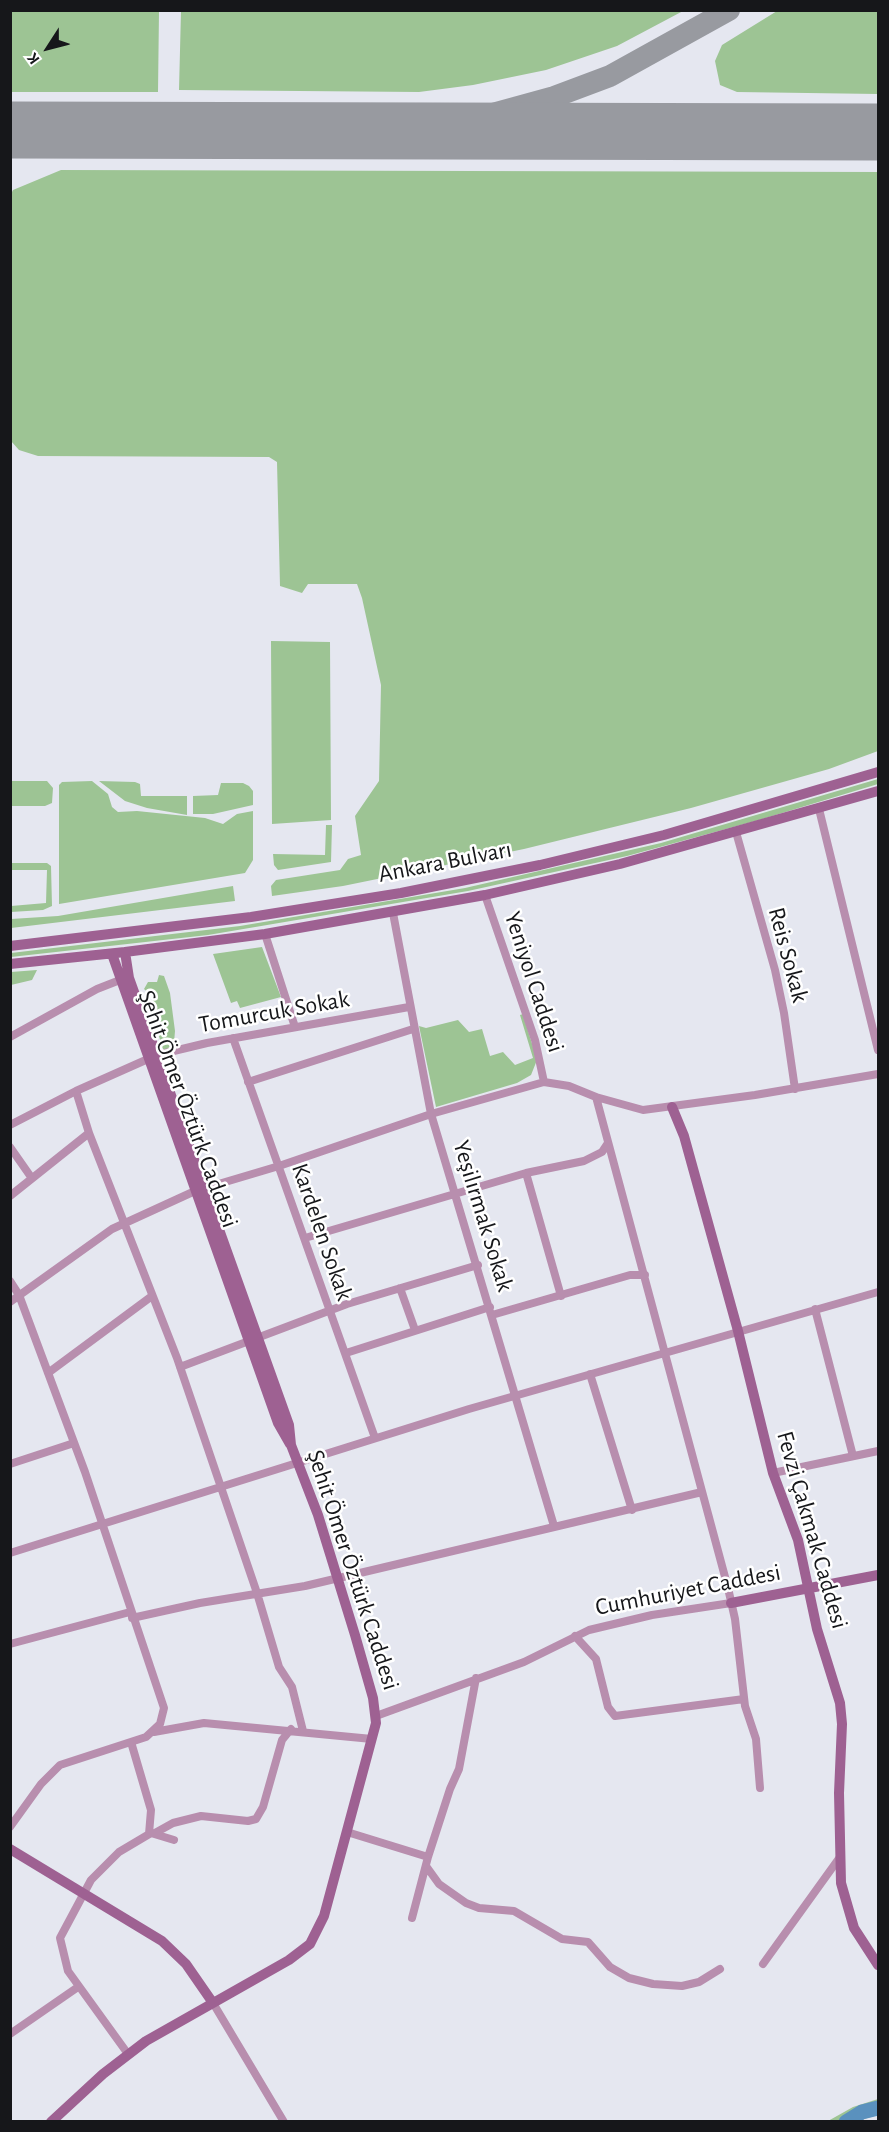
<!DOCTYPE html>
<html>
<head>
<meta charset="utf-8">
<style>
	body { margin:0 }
	#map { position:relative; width:889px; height:2132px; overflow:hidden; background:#e5e7f0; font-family:"Alegreya Sans",sans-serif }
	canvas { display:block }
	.frame { position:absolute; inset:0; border:12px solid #16171a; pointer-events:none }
	.north { position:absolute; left:18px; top:18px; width:60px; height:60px; -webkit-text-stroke:4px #fff; paint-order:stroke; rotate:234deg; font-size:16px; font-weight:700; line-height:24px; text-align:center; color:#16171a }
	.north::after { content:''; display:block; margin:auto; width:21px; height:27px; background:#16171a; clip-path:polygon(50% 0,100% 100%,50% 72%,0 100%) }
</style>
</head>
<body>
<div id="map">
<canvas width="889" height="2132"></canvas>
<div class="frame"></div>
<div class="north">K</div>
</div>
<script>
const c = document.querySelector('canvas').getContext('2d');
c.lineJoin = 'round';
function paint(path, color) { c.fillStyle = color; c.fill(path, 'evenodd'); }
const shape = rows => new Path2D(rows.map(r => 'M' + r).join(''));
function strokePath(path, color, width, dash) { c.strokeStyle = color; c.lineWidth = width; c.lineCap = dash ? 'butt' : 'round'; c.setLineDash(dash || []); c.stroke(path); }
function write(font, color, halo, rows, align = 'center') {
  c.font = font + ' "Alegreya Sans",sans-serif'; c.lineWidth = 5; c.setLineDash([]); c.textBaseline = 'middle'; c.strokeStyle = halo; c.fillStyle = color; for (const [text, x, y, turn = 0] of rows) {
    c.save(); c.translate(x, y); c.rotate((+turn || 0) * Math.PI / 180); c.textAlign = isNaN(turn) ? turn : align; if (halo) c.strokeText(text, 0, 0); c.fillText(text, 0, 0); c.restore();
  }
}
paint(shape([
	[11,10,159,11,158,92,11,92],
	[181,11,181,10,683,11,617,46,546,70,473,85,419,92,179,90],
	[777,11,878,11,878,94,737,92,720,85,715,61,722,45],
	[61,170,878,172,878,751,829,769,691,808,524,849,343,886,272,896,271,886,276,880,340,870,348,859,361,855,355,816,379,781,381,685,362,598,357,584,308,584,302,593,280,586,277,462,269,457,38,456,19,450,11,441,11,194,13,190],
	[271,641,330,642,331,820,272,824],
	[878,779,878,784,759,820,627,856,468,891,208,935,11,957,11,953,240,926,465,888,661,843],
	[11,781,47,781,53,788,52,803,45,806,11,806],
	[92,781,108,794,112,807,118,812,137,811,205,818,223,824,237,814,253,811,253,860,245,873,59,904,59,785,62,782],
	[99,781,135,782,140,784,141,796,187,796,187,815,147,808,125,801],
	[221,783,243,783,249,786,253,791,253,805,213,814,193,814,193,796,218,795],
	[326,825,332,825,331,862,278,870,274,865,273,854,325,855],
	[11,863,47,863,51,866,52,906,43,910,11,912,11,906,46,903,47,870,11,870],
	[233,886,235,901,11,928,11,919,58,916],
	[262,947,281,997,240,1008,237,1001,231,1003,213,954],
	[37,970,32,980,11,985,11,972],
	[159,975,164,976,170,993,175,1031,174,1043,167,1049,163,1049,152,1014,153,997,144,989,148,982,157,982],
	[523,1014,537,1060,531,1075,517,1083,436,1107,419,1026,426,1028,458,1020,469,1032,482,1029,490,1056,503,1052,515,1065,533,1058,520,1015],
	[878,2099,878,2115,857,2121,828,2121,853,2107]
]), '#9dc494');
strokePath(shape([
	[846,2122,862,2112,878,2108]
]), '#5a91be', 15);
strokePath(shape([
	[434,130,554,97,610,76,729,10],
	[10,140,47,130]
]), '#989aa0', 22);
strokePath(shape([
	[10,130,878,132]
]), '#989aa0', 57);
strokePath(shape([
	[819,809,878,1050],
	[736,832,775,970,784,1013,795,1089],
	[485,895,535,1040,544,1082],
	[393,913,431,1114,554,1526],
	[265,934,295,1027],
	[10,1037,97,989,120,980],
	[233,1038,375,1438],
	[248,1082,413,1029],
	[76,1091,89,1133,177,1358,257,1593,279,1667,292,1687,303,1731],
	[596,1097,728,1588,735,1619,745,1706,756,1739,760,1788],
	[10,1125,76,1091,157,1055,207,1043,409,1007],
	[10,1147,31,1177],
	[526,1173,561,1296],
	[10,1196,89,1133],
	[305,1238,526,1173,584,1161,602,1152,608,1143],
	[10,1281,19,1295,85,1472,164,1708,160,1724,146,1737,60,1765,41,1784,10,1827],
	[400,1288,415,1330],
	[10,1302,112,1229,195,1191,279,1166,431,1114,544,1082,569,1086,596,1097,643,1110,755,1095,878,1074],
	[815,1309,853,1456],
	[492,1315,630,1275,645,1275],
	[346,1353,490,1307],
	[180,1367,347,1304,478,1265],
	[48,1373,152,1296],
	[590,1374,632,1510],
	[10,1464,74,1443],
	[773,1473,878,1451],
	[10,1553,469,1409,878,1292],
	[132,1618,200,1603,305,1586,702,1492],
	[575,1636,596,1659,608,1707,615,1716,744,1699],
	[10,1644,130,1612],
	[376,1716,524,1662,589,1630,652,1615,731,1603],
	[154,1732,204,1723,372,1739],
	[131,1742,151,1810,149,1834],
	[347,1832,428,1857],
	[155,1833,173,1823,201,1816,248,1821,256,1819,263,1807,282,1740,291,1729],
	[426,1866,439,1884,466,1903,479,1908,514,1911,562,1939,588,1942,610,1967,629,1978,653,1984,682,1986,699,1982,720,1969],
	[412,1918,428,1857,450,1789,459,1769,476,1678],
	[763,1964,840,1857],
	[213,2003,284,2122],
	[10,2034,78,1987],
	[128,2054,68,1971,60,1938,91,1880,119,1852,151,1833,174,1840]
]), '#b88eae', 8);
strokePath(shape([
	[10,946,251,917,401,893,540,865,664,835,878,772],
	[112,954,278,1423,290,1444],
	[10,964,125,952,265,934,485,895,620,864,878,791],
	[672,1107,684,1136,738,1331,773,1473,798,1540,817,1629,840,1703,842,1724,839,1793,841,1883,854,1928,878,1965],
	[731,1603,878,1575],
	[10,1849,162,1941,186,1964,213,2003],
	[51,2122,103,2074,146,2041,289,1960,310,1944,324,1916,376,1723,373,1698,355,1635,318,1515,291,1445,289,1425,129,978,125,952]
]), '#9e6192', 10);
write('24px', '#16171a', '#fff', [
	["Ankara Bulvarı",445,862,-11],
	["Reis Sokak",788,955,75],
	["Yeniyol Caddesi",534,982,72],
	["Tomurcuk Sokak",274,1012,-10],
	["Şehit Ömer Öztürk Caddesi",188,1109,70],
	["Yeşilırmak Sokak",483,1216,73],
	["Kardelen Sokak",322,1232,71],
	["Fevzi Çakmak Caddesi",812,1530,74],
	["Şehit Ömer Öztürk Caddesi",353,1570,72],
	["Cumhuriyet Caddesi",688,1590,-11]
]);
</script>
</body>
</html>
